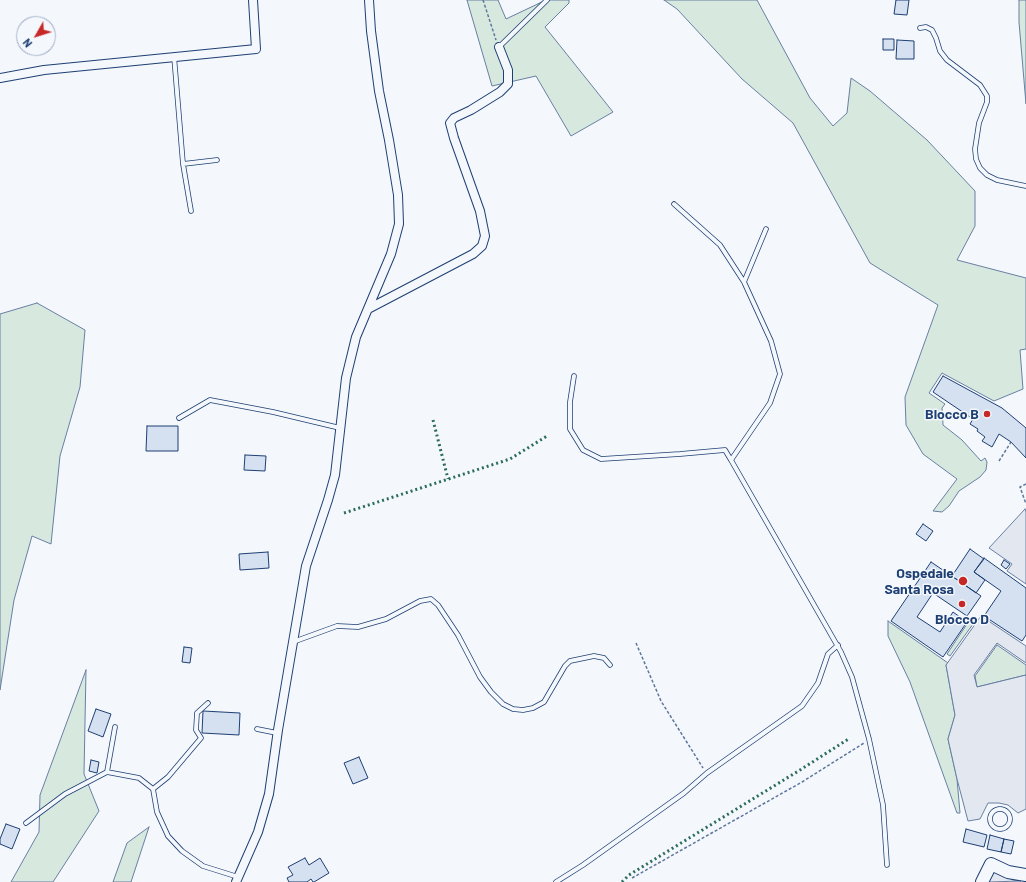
<!DOCTYPE html>
<html>
<head>
<meta charset="utf-8">
<style>
	body { margin:0 }
	#map { position:relative; width:1026px; height:882px; overflow:hidden; background:#f4f7fb; font-family:Barlow,sans-serif }
	canvas { display:block }
	.north { position:absolute; left:16px; top:16px; width:40px; height:40px; box-sizing:border-box; background:#f4f7fb; border:1px solid #9eadc5; border-radius:50%; rotate:231deg; font-size:11px; font-weight:700; line-height:16px; text-align:center; color:#1d3f73 }
	.north::after { content:''; display:block; margin:auto; width:14px; height:18px; background:#c62828; clip-path:polygon(50% 0,100% 100%,50% 72%,0 100%) }
</style>
</head>
<body>
<div id="map">
<canvas width="1026" height="882"></canvas>
<div class="north">N</div>
</div>
<script>
const c = document.querySelector('canvas').getContext('2d');
c.lineJoin = 'round';
function paint(path, color) { c.fillStyle = color; c.fill(path, 'evenodd'); }
const shape = rows => new Path2D(rows.map(r => 'M' + r).join(''));
function strokePath(path, color, width, dash) { c.strokeStyle = color; c.lineWidth = width; c.lineCap = dash ? 'butt' : 'round'; c.setLineDash(dash || []); c.stroke(path); }
function write(font, color, halo, rows, align = 'center') {
  c.font = font + ' Barlow,sans-serif'; c.lineWidth = 3; c.setLineDash([]); c.textBaseline = 'middle'; c.strokeStyle = halo; c.fillStyle = color; for (const [text, x, y, turn = 0] of rows) {
    c.save(); c.translate(x, y); c.rotate((+turn || 0) * Math.PI / 180); c.textAlign = isNaN(turn) ? turn : align; if (halo) c.strokeText(text, 0, 0); c.fillText(text, 0, 0); c.restore();
  }
}
const green = shape([
	[467,0,498,0,506,19,546,0,569,0,569,3,545,27,613,112,571,136,536,76,492,86,467,0],
	[664,0,757,0,810,98,833,126,847,113,851,78,870,91,927,140,975,191,975,226,957,260,1026,278,1026,349,1020,350,1023,389,994,401,942,373,929,393,945,404,942,408,943,425,962,440,981,461,985,458,987,462,986,470,980,477,959,491,949,506,942,512,933,511,957,479,923,454,906,425,905,397,938,305,870,263,793,123,742,79,677,9,664,0],
	[1019,0,1026,0,1026,104,1019,22,1019,0],
	[37,303,85,330,80,387,60,456,51,544,32,536,14,600,0,690,0,314,37,303],
	[888,621,948,663,946,665,955,715,948,739,957,779,960,813,957,813,910,682,888,636,888,621],
	[969,621,973,624,950,656,947,654,969,621],
	[997,645,1026,665,1026,675,977,687,975,676,997,645],
	[86,670,84,774,99,811,53,882,11,882,39,832,40,795,86,670],
	[149,827,131,882,113,882,127,843,149,827]
]);
paint(green, '#d7e8df');
strokePath(green, '#687fa3', 1);
const parking = shape([
	[1025,509,1026,512,1026,584,1007,571,1012,564,989,548,1025,509],
	[981,616,1026,646,1026,663,997,643,974,675,977,687,1026,675,1026,809,1018,813,1008,805,999,803,988,803,980,819,968,821,957,779,948,739,955,715,946,665,981,616],
	[995,872,1013,880,1021,881,988,882,993,874,995,872]
]);
paint(parking, '#e3e8f0');
strokePath(parking, '#687fa3', 1);
const building = shape([
	[896,0,909,0,907,15,894,14,896,0],
	[883,39,894,39,894,50,883,50,883,39],
	[897,40,914,41,914,59,896,59,897,40],
	[943,376,1002,408,1026,428,1026,458,1011,442,999,434,992,447,982,441,985,437,977,431,978,429,970,424,973,419,933,392,943,376],
	[147,426,178,426,178,451,146,451,147,426],
	[245,455,266,456,265,471,244,470,245,455],
	[923,524,933,531,926,541,916,534,923,524],
	[970,549,984,559,974,572,985,580,976,593,952,576,970,549],
	[268,552,269,568,240,570,239,554,268,552],
	[984,558,1026,588,1026,635,1022,641,984,616,1001,591,974,572,984,558],
	[1004,560,1010,564,1006,569,1001,565,1004,560],
	[931,562,981,596,967,616,933,593,917,617,940,632,953,612,967,622,943,657,891,621,931,562],
	[184,647,192,648,190,663,182,662,184,647],
	[96,709,111,714,103,737,88,731,96,709],
	[203,711,240,713,239,735,202,733,203,711],
	[359,757,368,778,353,784,344,763,359,757],
	[91,760,99,762,97,773,89,771,91,760],
	[6,824,20,829,12,849,0,844,0,839,6,824],
	[966,829,987,835,984,847,963,842,966,829],
	[990,835,1004,839,1001,852,987,849,990,835],
	[1004,839,1014,841,1011,854,1001,852,1004,839],
	[305,858,309,865,320,858,329,873,314,882,313,882,311,879,307,882,289,882,287,878,293,875,288,867,305,858]
]);
paint(building, '#d5e0f0');
strokePath(building, '#1d3f73', 1);
const lane = shape([
	[920,28,926,27,932,30,936,38,940,51,947,60,980,85,987,96,987,102,979,123,975,149,976,159,980,168,987,175,997,180,1026,186],
	[499,47,547,0],
	[174,56,183,164,191,211],
	[183,164,217,160],
	[674,204,720,245,744,282,771,341,780,374,770,403,731,460,841,652,852,677,869,739,883,805,887,865],
	[744,282,766,229],
	[574,376,570,402,570,429,583,450,601,459,680,454,725,450,731,460],
	[179,418,210,400,273,412,340,428],
	[293,642,337,626,358,627,386,619,420,601,431,599,438,605,458,635,480,677,491,692,503,704,513,709,523,710,533,708,544,702,565,666,570,661,594,656,604,658,610,665],
	[208,703,197,713,196,730,201,738,168,777,153,789,157,812,168,836,182,851,203,866,238,877],
	[115,727,107,772,139,778,153,789],
	[257,729,277,733],
	'990 819a10 10 0 1 1 20 0a10 10 0 1 1-20 0Z',
	[26,823,65,794,107,772],
	[556,882,583,865,684,793,707,773,802,706,818,683,828,654,838,645]
]);
const street = shape([
	[0,78,44,70,256,49,253,0],
	[368,309,473,254,482,246,485,236,480,211,454,138,450,123,454,118,471,110,500,92,508,84,508,70,499,47],
	[236,882,258,832,269,794,278,730,306,566,328,500,335,475,346,378,356,337,391,254,399,224,398,195,389,140,379,91,371,31,369,0]
]);
const secondary = shape([
	[982,882,991,864,1008,872,1026,875]
]);
strokePath(lane, '#1d3f73', 5.5);
strokePath(street, '#1d3f73', 10);
strokePath(secondary, '#1d3f73', 14);
strokePath(shape([
	[483,0,496,40],
	[999,461,1011,442],
	[1026,484,1020,487,1026,504],
	[636,643,661,701,703,768],
	[632,878,802,782,864,743]
]), '#5e769c', 1.5, [3, 2]);
strokePath(lane, '#f4f7fb', 4);
strokePath(street, '#f4f7fb', 8);
strokePath(secondary, '#f4f7fb', 12);
strokePath(shape([
	[433,420,448,479],
	[344,513,510,459,547,436],
	[622,882,629,875,800,770,850,738]
]), '#2c6c60', 3, [2, 3]);
for (const [x, y, r, color] of [
	[987,414,4,"#c62828"],
	[963,581,5,"#c62828"],
	[962,604,4,"#c62828"]
]) { const dot = new Path2D(); dot.arc(x, y, r, 0, 2 * Math.PI); c.fillStyle = color; c.fill(dot); strokePath(dot, '#f4f7fb', 1.5); }
write('bold 14px', '#1d3f73', '#f4f7fb', [
	["Blocco B",979,414],
	["Ospedale",954,573],
	["Santa Rosa",954,589],
	["Blocco D",962,619,"center"]
], 'right');
</script>
</body>
</html>
